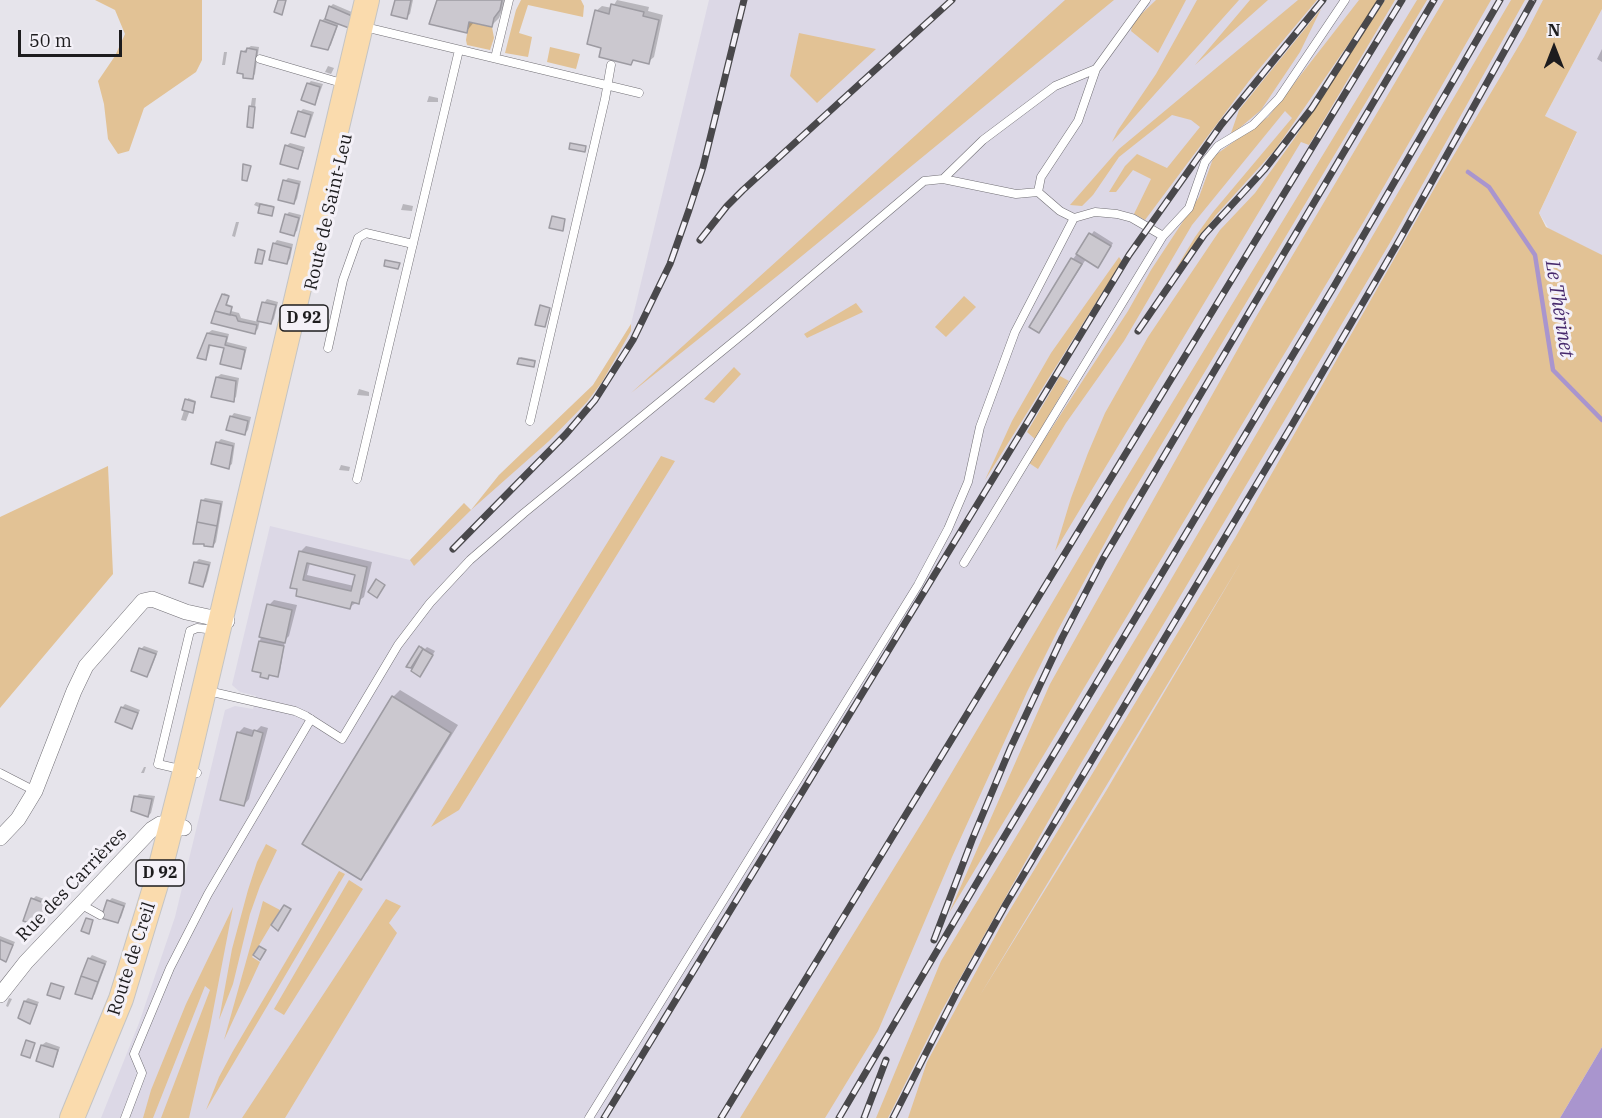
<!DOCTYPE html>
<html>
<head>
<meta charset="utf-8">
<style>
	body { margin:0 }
	#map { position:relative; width:1602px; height:1118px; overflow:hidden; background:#e6e4eb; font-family:"IBM Plex Serif",serif }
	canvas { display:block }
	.north { position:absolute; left:1524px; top:18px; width:60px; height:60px; -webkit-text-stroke:4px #f4f1f8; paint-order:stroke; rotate:0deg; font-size:16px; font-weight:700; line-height:24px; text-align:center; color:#1d1c1e }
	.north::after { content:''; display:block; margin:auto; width:21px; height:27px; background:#1d1c1e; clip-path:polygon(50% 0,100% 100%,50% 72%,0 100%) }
	.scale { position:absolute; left:18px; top:30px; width:104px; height:27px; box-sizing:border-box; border:3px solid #1d1c1e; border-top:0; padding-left:8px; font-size:18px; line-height:21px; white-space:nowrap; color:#1d1c1e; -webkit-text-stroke:4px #f4f1f8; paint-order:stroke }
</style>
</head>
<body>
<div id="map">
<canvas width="1602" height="1118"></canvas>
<div class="north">N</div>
<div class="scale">50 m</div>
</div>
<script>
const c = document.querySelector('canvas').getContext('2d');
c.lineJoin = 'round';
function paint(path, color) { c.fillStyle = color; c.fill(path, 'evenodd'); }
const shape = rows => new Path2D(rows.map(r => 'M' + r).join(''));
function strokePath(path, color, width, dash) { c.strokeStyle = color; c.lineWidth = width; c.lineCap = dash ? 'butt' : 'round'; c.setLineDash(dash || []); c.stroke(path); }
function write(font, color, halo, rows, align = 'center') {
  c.font = font + ' "IBM Plex Serif",serif'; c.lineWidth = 6; c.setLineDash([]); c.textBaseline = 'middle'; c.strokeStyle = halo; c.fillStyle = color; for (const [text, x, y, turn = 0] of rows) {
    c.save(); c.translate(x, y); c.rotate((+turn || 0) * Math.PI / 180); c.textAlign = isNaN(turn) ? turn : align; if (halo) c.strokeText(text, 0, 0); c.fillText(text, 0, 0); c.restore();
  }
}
paint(shape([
	[709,0,1555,0,1314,440,1106,791,915,1103,908,1118,101,1118,139,1023,175,917,225,710,235,706,253,709,256,696,240,692,232,685,270,526,410,560,464,503,471,510,499,475,593,385,631,324],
	[1602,9,1602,256,1549,229,1539,213,1577,133,1545,116]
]), '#dcd8e6');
paint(shape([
	[95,0,202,0,202,60,196,72,144,108,129,151,118,154,108,139,104,104,98,81,115,56,125,34,115,10],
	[521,0,581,0,584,6,583,17,528,5,519,33,532,37,528,57,505,53,516,10],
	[1065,0,1114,0,786,269,631,393],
	[1156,0,1186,0,1158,53,1131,31,1133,22],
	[1197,0,1239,0,1112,142,1118,130,1156,74],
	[1250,0,1268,0,1195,65],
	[1298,0,1317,0,1249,81,1145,220,1134,214,1151,179,1133,170,1116,192,1109,192,1125,166,1137,154,1167,168,1200,127,1191,120,1172,115,1119,157,1093,195,1082,206,1070,205,1119,149],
	[1359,0,1379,0,1275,150,1216,215,1174,272,1195,237,1213,212,1292,118,1285,111,1192,225,1124,341,1066,423,1038,469,1029,463,1128,311,1151,270,1199,197,1214,156,1268,117],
	[1385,0,1395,0,1309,145,1301,142,1055,551,1071,498,1088,453,1105,413,1148,337,1220,230,1255,193,1294,139],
	[1417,0,1427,0,1127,502,1058,630,1027,692,952,857,878,1031,825,1118,740,1118,926,816,1110,505],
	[1444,0,1491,0,1364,221,949,913,1050,684,1253,322],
	[1511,0,1525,0,1391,241,1077,770,941,1012,888,1118,876,1118,941,961,1156,605],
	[1543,0,1602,0,1602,9,1545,116,1577,132,1539,213,1546,227,1602,255,1602,1047,1560,1118,908,1118,927,1062,1005,918,1235,538,1442,175,1524,37],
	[1241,562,1106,791,979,997],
	[1321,9,1300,52,1261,110,1230,136,1239,110],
	[469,22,492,27,494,38,490,50,467,45,466,40],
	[799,33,876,49,817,103,790,76],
	[550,47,580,54,576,69,547,62],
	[1119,257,1122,261,985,480,1012,421,1051,353],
	[964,296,976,307,946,337,935,327],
	[856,303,863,312,807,338,804,334],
	[631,324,631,331,602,382,587,402,549,441,471,510,414,566,410,560,464,503,471,510,499,475,593,385],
	[734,367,741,374,714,403,704,399],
	[1060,376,1069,381,1035,439,1027,432],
	[661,456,675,461,459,810,431,827],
	[108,466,113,574,0,708,0,517],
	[266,844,277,850,260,886,250,914,233,984,219,1020,232,949,248,890,257,862],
	[339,871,345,874,206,1110,219,1077,233,1051],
	[349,880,363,889,284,1015,274,1009],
	[386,899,401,906,389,923,397,933,285,1118,242,1118],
	[263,901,280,910,252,957,260,962,224,1040],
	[233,907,210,1027,189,1118,161,1118,210,990,205,986,153,1118,143,1118,151,1090,186,1004]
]), '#e2c295');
paint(shape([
	[1602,1047,1602,1118,1560,1118]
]), '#a995ce');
paint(shape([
	[396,0,413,0,410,14,406,17],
	[439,0,506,0,499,18,492,25,474,22,466,32],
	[617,0,649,7,648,11,663,15,654,57,648,62,635,59,631,64,603,47,596,11,602,6,612,8],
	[333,4,354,13,351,24,339,23,331,45,328,49,321,21,325,18,327,18,330,7],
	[251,46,259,47,255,74,252,78,242,52],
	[1602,49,1602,62,1597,59],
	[224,52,227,52,225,65,222,65],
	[328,66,334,68,331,74,325,72],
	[311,81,323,84,317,100,314,103,308,84],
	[429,96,438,98,438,102,427,102],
	[252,98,256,98,253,127,248,125],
	[303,109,314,112,307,133,304,136,300,112],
	[290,143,305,147,300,164,297,167,286,146],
	[288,178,301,181,297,199,294,203,285,181],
	[256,202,274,206,272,213,254,205],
	[403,204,413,206,412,211,401,210],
	[289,212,301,215,297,231,293,234,286,215],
	[236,222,239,222,235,237,232,236],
	[1094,231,1113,243,1101,263,1086,259,1044,326,1039,331,1073,259],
	[277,240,293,244,290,259,287,262,274,244],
	[224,293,229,295,227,304,233,306,231,311,239,313,241,318,259,322,264,303,267,299,278,302,274,319,271,323,260,320,258,329,255,332,213,322],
	[212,330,229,334,227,342,247,347,243,364,240,367,225,347,211,344,208,355,205,359,208,333],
	[521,357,536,360,535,364,534,365,520,358],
	[221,374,239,378,236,397,233,400,217,377],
	[359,389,369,392,369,396,357,395],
	[188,398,196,401,194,410,190,410,186,421,181,420],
	[234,413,251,417,248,430,245,433,231,417],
	[221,439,235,443,232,464,228,467,217,443],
	[341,465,350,467,349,471,339,470],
	[205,498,223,501,216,542,213,546,201,542,202,501],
	[306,546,372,562,364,597,350,607,298,594,300,552],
	[310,563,357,574,354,586,307,575],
	[199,559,211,562,206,582,203,585,195,563],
	[274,600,297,605,289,636,285,640,280,672,277,675,271,674,268,677,260,641,269,605],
	[144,646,158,651,150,672,147,675,141,649],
	[421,646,425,649,427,647,435,651,423,671,419,659,417,658],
	[400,690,458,725,368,871,361,878,393,697],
	[125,704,140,710,132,727,122,708],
	[261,726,268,728,249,799,244,805,222,799,239,732,244,727,256,731],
	[144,767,146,767,144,773,141,773],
	[139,794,155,796,151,813,148,816,136,797],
	[36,896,52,902,44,922,41,926,33,899],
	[112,898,126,903,121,918,117,921,109,901],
	[0,936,15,942,6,960,0,958],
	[92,955,107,961,95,994,92,998,89,959],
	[9,998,12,999,8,1007,6,1006],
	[28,998,39,1002,29,1022,25,1001],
	[46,1042,60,1047,55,1062,52,1065,38,1060,42,1045]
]), '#0003');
strokePath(shape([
	[1468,172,1489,187,1535,255,1553,370,1602,420]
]), '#a995ce', 4.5);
const building = shape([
	[278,0,286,0,282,15,274,12,278,0],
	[395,0,411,0,407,19,391,15,395,0],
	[437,0,502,0,500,10,494,18,492,27,469,22,467,33,429,24,437,0],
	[611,4,644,12,643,16,659,20,649,64,633,60,631,65,599,57,601,48,587,44,595,10,609,14,611,4],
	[329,6,352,16,349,28,325,19,329,6],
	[320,20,337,26,328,50,311,46,320,20],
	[247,48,257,50,253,79,243,78,243,74,237,73,241,51,246,52,247,48],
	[307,83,320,87,315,105,301,100,307,83],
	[249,106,255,107,253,128,247,127,249,106],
	[298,111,311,115,305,137,291,133,298,111],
	[570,143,586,146,585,152,569,149,570,143],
	[285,145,303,151,298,169,280,164,285,145],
	[243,164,251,166,247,181,242,180,243,164],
	[283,180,299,184,294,204,278,200,283,180],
	[260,204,274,207,272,216,258,213,260,204],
	[285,214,299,218,294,236,280,232,285,214],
	[552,216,565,219,563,231,549,228,552,216],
	[1089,233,1111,246,1098,268,1076,254,1089,233],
	[273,243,291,248,287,264,269,260,273,243],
	[258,249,265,251,262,264,255,263,258,249],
	[1071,258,1082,264,1039,333,1029,327,1071,258],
	[385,260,400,263,398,269,384,266,385,260],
	[222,294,229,296,226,305,232,307,230,315,215,311,222,294],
	[262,302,276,305,271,324,257,321,262,302],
	[540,305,550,308,545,327,535,325,540,305],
	[215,311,236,316,238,321,257,325,255,334,211,323,215,311],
	[207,333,227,337,225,345,245,350,241,369,220,364,224,348,209,345,206,360,197,358,207,333],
	[519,358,535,361,534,367,517,364,519,358],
	[216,377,236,381,234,402,211,397,216,377],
	[185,399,195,402,193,413,182,410,185,399],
	[230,416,248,421,245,435,226,430,230,416],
	[216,442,233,446,229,469,211,464,216,442],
	[201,500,221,504,217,526,197,522,201,500],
	[197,522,217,526,213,547,204,546,204,544,193,544,197,522],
	[299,551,367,567,359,604,352,602,350,609,296,596,297,589,290,588,299,551],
	[307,563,355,575,351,591,303,580,307,563],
	[194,562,209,565,203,587,189,583,194,562],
	[376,579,385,585,377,598,368,592,376,579],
	[267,604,292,610,285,643,259,637,267,604],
	[259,641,284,646,278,677,269,675,268,679,260,677,261,673,252,671,259,641],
	[419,646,423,649,411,668,406,667,419,646],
	[139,648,156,654,147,677,131,671,139,648],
	[423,649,433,655,420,677,411,671,423,649],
	[392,696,451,733,361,880,302,844,392,696],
	[121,707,138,713,132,729,115,722,121,707],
	[254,730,263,733,244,806,220,800,237,732,252,736,254,730],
	[134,796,152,799,148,817,131,811,134,796],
	[31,898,49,905,41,927,23,921,31,898],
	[107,900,124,906,118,923,101,918,107,900],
	[284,905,291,909,278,931,271,925,284,905],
	[86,918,93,920,89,934,81,931,86,918],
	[0,940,13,945,6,962,0,959,0,940],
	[259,946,266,950,260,960,253,955,259,946],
	[88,958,105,964,98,982,81,976,88,958],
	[81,976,98,982,92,999,75,994,81,976],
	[51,983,64,987,60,999,47,995,51,983],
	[24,1001,37,1005,30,1024,18,1018,24,1001],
	[26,1040,35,1043,30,1058,21,1055,26,1040],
	[41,1045,58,1050,53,1067,36,1061,41,1045]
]);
paint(building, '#cbc8cf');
strokePath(building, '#9d9ba2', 1.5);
const service = shape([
	[373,29,639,93],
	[495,58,509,0],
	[260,59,345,84],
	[943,179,983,140,1055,86,1096,69,1146,0],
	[1038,192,1041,177,1078,121,1096,69],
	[1163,236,1189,208,1205,162,1218,146,1253,125,1279,98,1345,0],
	[328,348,343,280,358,238,366,233,413,244],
	[530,421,605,99,611,65],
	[357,479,459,50],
	[208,691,295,711,306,716,342,739,398,645,430,603,470,560,524,513,749,329,924,181,943,179,1016,194,1038,192,1060,211,1074,218,1095,212,1117,214,1132,218,1163,236,964,563],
	[0,773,35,791],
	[197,773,158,764,190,631,197,628,216,630],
	[82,905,100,915],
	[125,1118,142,1073,134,1054,170,968,208,894,311,719],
	[589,1118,918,585,948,529,968,482,980,427,1015,332,1074,218]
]);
const minor = shape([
	[0,838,18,819,35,791,74,691,86,666,143,601,152,599,186,612,227,621],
	[0,995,26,962,152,829,160,824,184,828]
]);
const primary = shape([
	[72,1118,121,999,157,881,185,771,367,0]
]);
strokePath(service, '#727076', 9);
strokePath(minor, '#727076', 16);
strokePath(primary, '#c4c4c4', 26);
strokePath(service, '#fff', 8);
strokePath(minor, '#fff', 15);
strokePath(primary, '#fadbad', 24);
const rail = shape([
	[700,240,727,206,743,190,952,0],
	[1138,331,1204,235,1264,170,1312,108,1381,0],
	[453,549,566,434,595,400,633,340,670,264,689,210,703,167,744,0],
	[934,940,972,840,1010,749,1062,638,1103,559,1434,0],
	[604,1118,1129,255,1221,125,1323,0],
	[721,1118,1402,0],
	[839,1118,985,869,1333,288,1500,0],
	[864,1118,886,1060],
	[893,1118,958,990,1006,904,1292,425,1400,239,1533,0]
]);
strokePath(rail, '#49484b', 7);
strokePath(rail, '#f4f1f8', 4.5, [14]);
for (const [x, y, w] of [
	[304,318,48],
	[160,873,48]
]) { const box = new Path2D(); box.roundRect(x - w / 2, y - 13, w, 26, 4.5); c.fillStyle = '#f4f1f8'; c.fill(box); strokePath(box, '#1d1c1e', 1.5); }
write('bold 16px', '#1d1c1e', null, [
	["D 92",304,318],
	["D 92",160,873]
]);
write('18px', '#1d1c1e', '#f4f1f8', [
	["Route de Saint-Leu",329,212,-77],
	["Rue des Carrières",72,885,-46],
	["Route de Creil",132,959,-72]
]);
write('italic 20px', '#46286c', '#f4f1f8', [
	["Le Thérinet",1559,309,81]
]);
</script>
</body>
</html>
